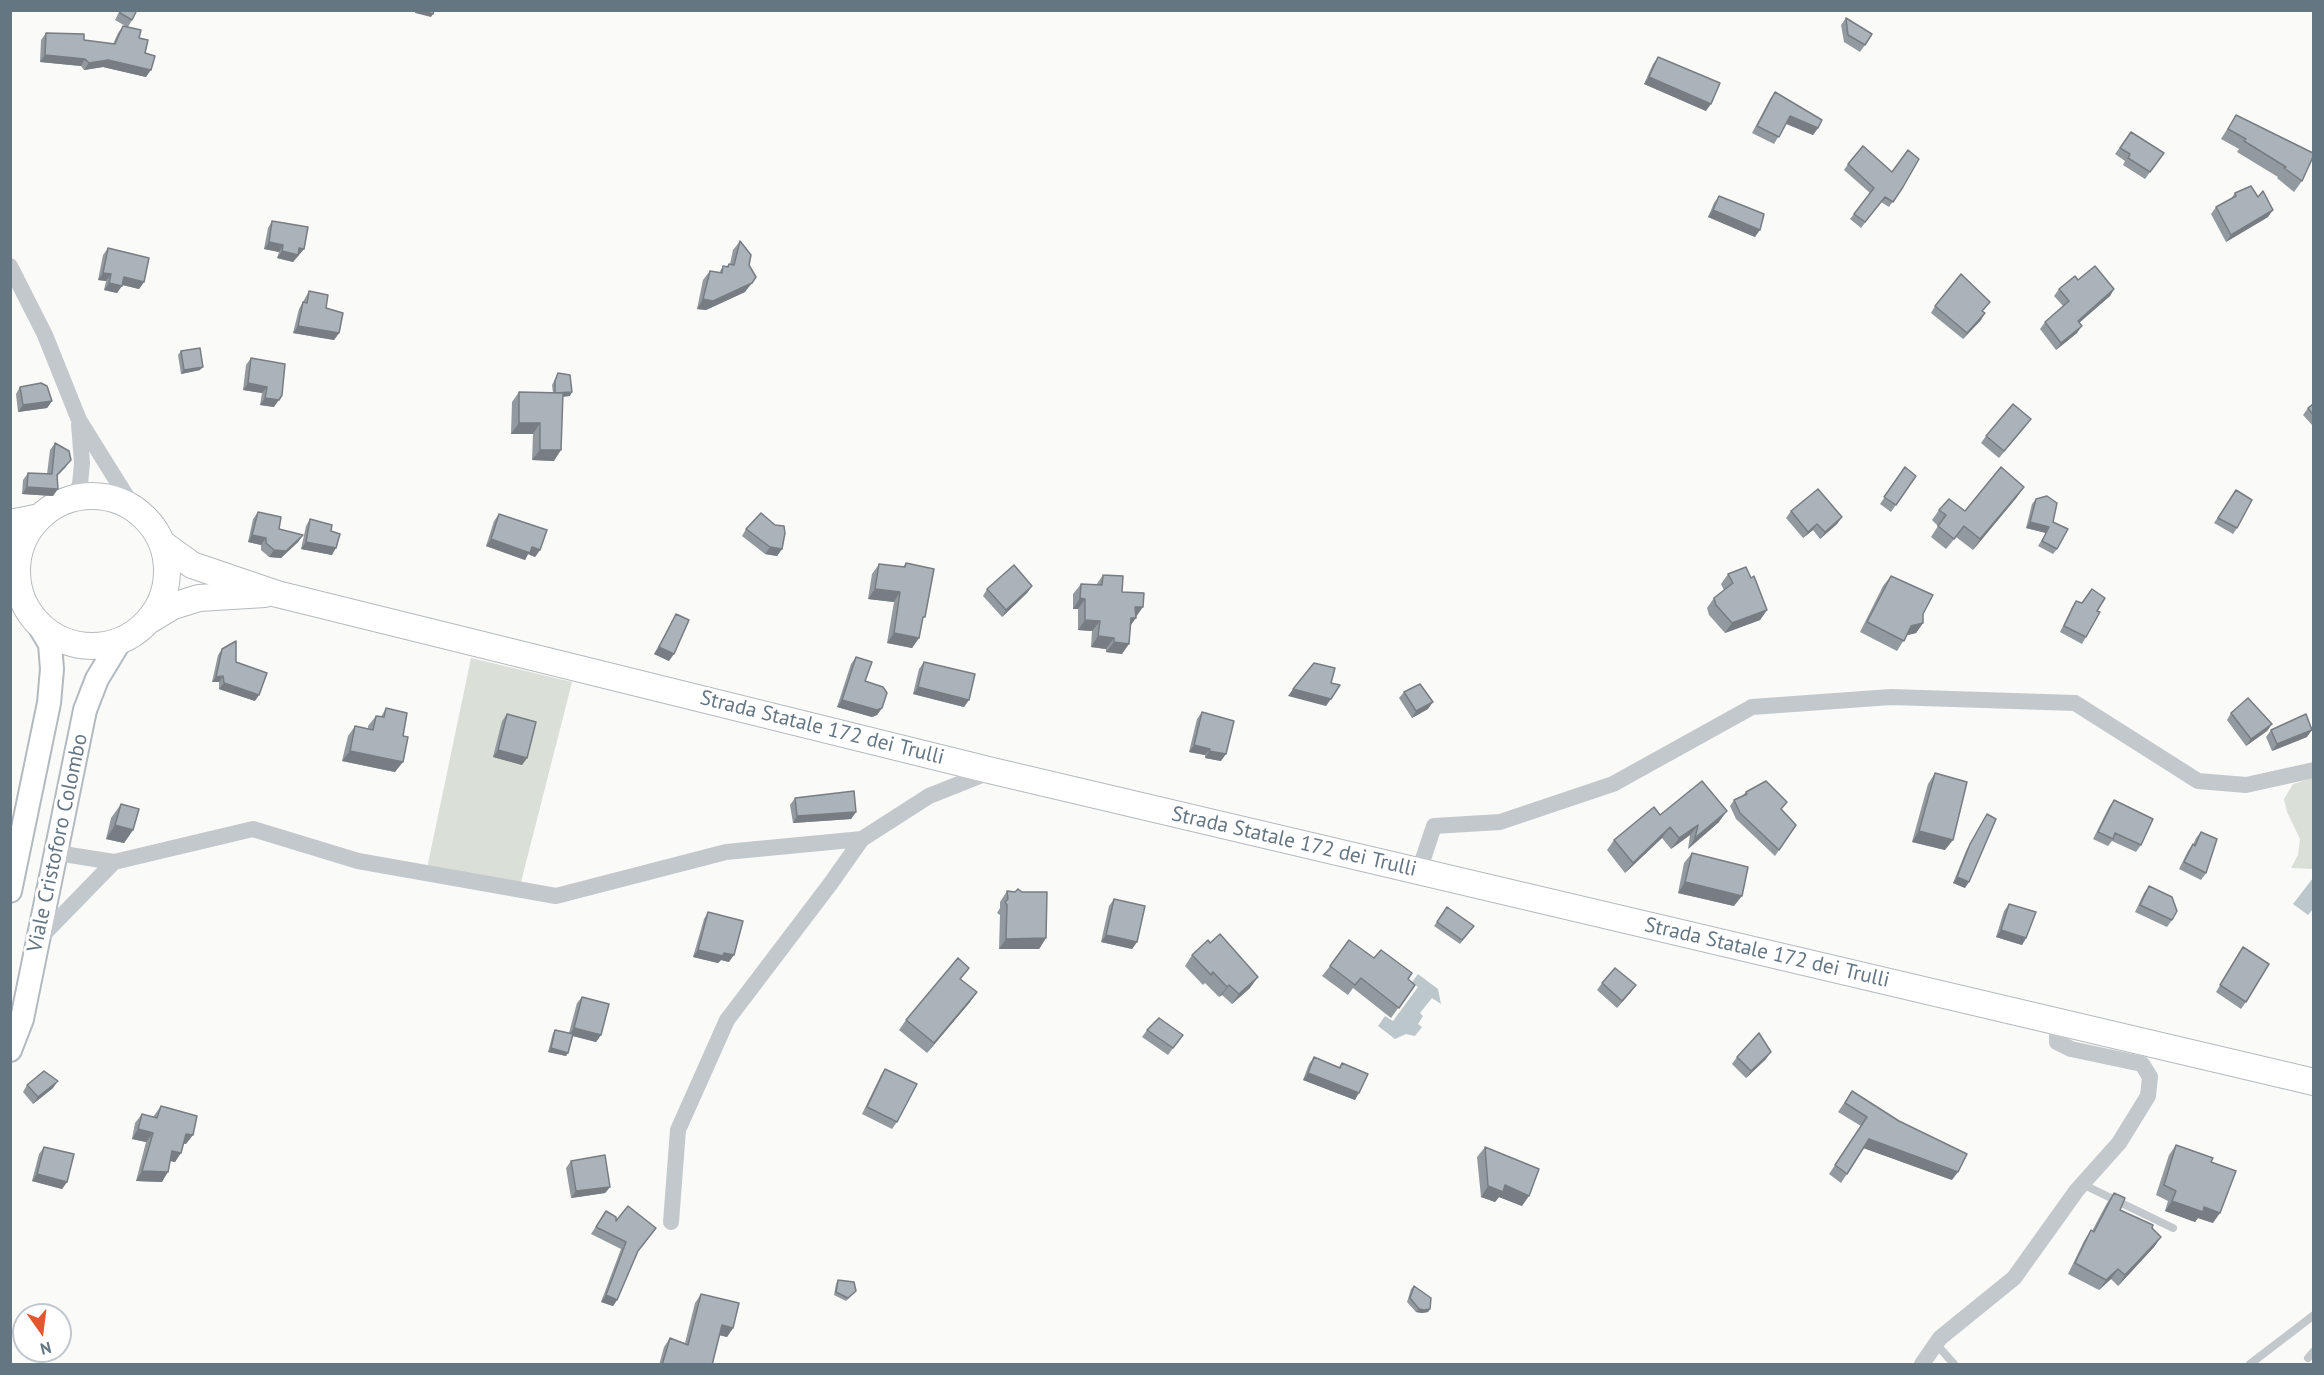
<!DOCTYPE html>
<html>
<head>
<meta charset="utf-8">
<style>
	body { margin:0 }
	#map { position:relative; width:2324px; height:1375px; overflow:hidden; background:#fafaf8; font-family:"PT Sans",sans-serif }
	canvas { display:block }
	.frame { position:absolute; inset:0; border:12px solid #657683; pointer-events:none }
	.north { position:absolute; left:12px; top:1303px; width:60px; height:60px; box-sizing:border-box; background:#fff; border:2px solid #c1c8cd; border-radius:50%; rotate:166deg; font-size:16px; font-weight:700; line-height:24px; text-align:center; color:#657683 }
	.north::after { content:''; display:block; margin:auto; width:21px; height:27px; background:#e4572e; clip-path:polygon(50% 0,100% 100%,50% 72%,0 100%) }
</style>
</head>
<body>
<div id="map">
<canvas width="2324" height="1375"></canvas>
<div class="frame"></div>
<div class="north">N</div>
</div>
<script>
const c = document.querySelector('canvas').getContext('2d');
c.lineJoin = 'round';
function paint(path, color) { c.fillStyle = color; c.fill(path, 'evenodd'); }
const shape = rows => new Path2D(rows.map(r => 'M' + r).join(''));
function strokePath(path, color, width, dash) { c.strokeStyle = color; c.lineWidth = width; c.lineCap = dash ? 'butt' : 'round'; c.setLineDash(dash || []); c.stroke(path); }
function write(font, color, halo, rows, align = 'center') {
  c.font = font + ' "PT Sans",sans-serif'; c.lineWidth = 6; c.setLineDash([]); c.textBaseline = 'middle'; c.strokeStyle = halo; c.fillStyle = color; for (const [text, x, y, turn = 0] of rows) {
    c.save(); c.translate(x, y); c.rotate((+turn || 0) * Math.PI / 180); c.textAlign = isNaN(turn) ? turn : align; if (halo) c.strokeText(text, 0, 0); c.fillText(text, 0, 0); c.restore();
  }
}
paint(shape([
	[471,658,572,682,518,894,425,878],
	[2313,778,2313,869,2291,868,2298,855,2300,839,2287,812,2284,799,2293,784]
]), '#dadfd7');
paint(shape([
	[2313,878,2313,909,2308,915,2293,904],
	[1418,974,1438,989,1441,1004,1432,998,1420,1013,1423,1016,1418,1024,1422,1027,1415,1036,1406,1034,1395,1039,1378,1026,1385,1016,1393,1021,1418,987,1412,982]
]), '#bbc7cb');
const secondary = shape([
	[10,891,49,703,52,669,50,644,38,624],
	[10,1050,22,1019,85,710,97,679,120,641]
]);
const primary = shape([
	'17 571a75 75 0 1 1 150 0a75 75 0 1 1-150 0Z',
	[10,523,40,517],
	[163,544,192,565,277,594,993,771,2314,1082],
	[150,620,173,606,199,598,265,594]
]);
strokePath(secondary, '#b3babf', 26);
strokePath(primary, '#b5babe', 28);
strokePath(shape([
	[2082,1184,2173,1228],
	[1936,1344,1954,1364],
	[2308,1358,2314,1351],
	[2250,1364,2314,1315]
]), '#c3c8cc', 8);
strokePath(shape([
	[10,266,45,335,79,420,135,510],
	[74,498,80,484,82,463,79,424],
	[57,853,114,862,253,829,358,861,556,896,726,852,862,839,929,796,992,771],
	[1419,871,1434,826,1500,822,1613,784,1752,707,1891,697,2075,703,2198,781,2246,785,2314,770],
	[39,939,114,862],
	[671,1222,678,1130,727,1020,831,883,862,839],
	[1922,1364,1940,1338,2014,1278,2077,1190,2119,1143,2148,1096,2150,1077,2142,1064,2071,1049,2057,1042,2057,1021]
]), '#c3c8cc', 16);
strokePath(secondary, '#fff', 22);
strokePath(primary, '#fff', 26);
paint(shape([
	[120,10,137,10,132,20,128,27,139,38,145,53,146,77,103,67,84,70,81,66,40,62,41,40,46,33,84,40,113,44,118,33,123,26,127,27,115,20],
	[1846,18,1865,45,1860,52,1844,42,1841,25],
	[1658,57,1706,111,1644,84,1653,64],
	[1775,92,1818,128,1813,135,1786,124,1774,144,1752,133,1770,99],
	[2236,115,2302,181,2294,192,2277,178,2278,177,2237,152,2239,149,2221,139],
	[2131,132,2164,153,2145,179,2123,165,2125,161,2115,154],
	[1848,164,1903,187,1889,207,1881,202,1861,228,1850,219,1870,193,1844,170],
	[2235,193,2268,217,2226,242,2211,214,2216,207,2231,199],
	[1719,196,1755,237,1708,217,1714,203],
	[272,221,304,249,293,262,277,258,279,252,264,249,268,228],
	[740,241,749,265,745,292,706,310,697,309,703,280,710,271,719,273,723,266,726,267,729,264,730,264,733,250],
	[108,248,144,282,139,289,122,285,117,293,104,290,106,281,98,280,103,255],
	[2078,280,2114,289,2110,296,2079,323,2077,333,2056,350,2040,329,2045,322,2063,306,2054,296,2059,289],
	[309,291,326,308,339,333,334,340,293,333,299,309],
	[1935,306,1983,311,1981,320,1963,339,1931,313],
	[181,351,200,370,181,374,178,355],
	[251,358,285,364,274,407,260,405,262,393,243,390,246,365],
	[558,373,570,396,563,397,554,461,532,460,533,434,511,434,512,402,519,392,553,393,552,385],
	[20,387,52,401,47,408,18,412,16,394],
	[2313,404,2313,426,2303,415,2308,408],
	[2026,426,1999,458,1981,443,1986,436],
	[55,443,66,467,57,476,53,496,22,494,23,480,28,473,47,474,50,450],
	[1905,467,1916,476,1891,512,1880,504],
	[2236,490,2237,528,2233,534,2214,523],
	[2017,497,1973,550,1956,537,1946,549,1931,537,1938,526,1932,520,1939,510,1965,511],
	[2036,499,2057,549,2053,554,2038,546,2046,533,2026,528,2032,504],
	[1791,511,1842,517,1837,524,1820,539,1813,530,1803,538,1786,518],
	[258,512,279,529,303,535,298,542,281,558,269,557,261,550,261,545,248,542,253,519],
	[499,514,540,550,535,557,528,554,525,560,486,546,494,521],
	[310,519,332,555,301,549,306,526],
	[746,529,782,549,777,556,765,554,742,536],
	[906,563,922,621,919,638,912,648,887,643,894,602,868,599,872,574,879,564,903,567],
	[1728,574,1751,578,1767,610,1760,620,1725,633,1709,615,1707,608,1714,598,1724,590,1721,584],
	[1103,575,1122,592,1136,617,1130,626,1122,654,1106,652,1106,649,1091,647,1092,631,1078,630,1078,609,1073,609,1073,594,1081,584,1096,585],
	[1891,576,1923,623,1916,633,1907,635,1897,651,1860,632,1883,586],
	[1032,586,1027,593,1002,617,983,596,987,589],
	[2076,601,2086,637,2082,644,2060,632,2072,607],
	[676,614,669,661,654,654,672,621],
	[222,649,255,701,219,689,219,682,212,682,218,655],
	[856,657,865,681,882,708,877,715,872,717,837,707,851,664],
	[924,662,964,707,913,694,919,669],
	[1404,692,1428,709,1412,718,1399,698],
	[386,708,403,736,395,772,342,761,348,736,355,726,368,729,368,726,376,716,381,717],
	[1202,712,1221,761,1205,758,1205,755,1189,752,1197,719],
	[2231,713,2272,724,2267,731,2246,746,2227,720],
	[507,714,527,758,522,765,493,757,502,721],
	[2271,730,2307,737,2272,751,2266,737],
	[1935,773,1945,850,1912,842,1928,784],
	[1746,792,1781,809,1796,825,1775,856,1736,819,1730,806,1734,800,1742,796],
	[795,798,856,812,851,819,793,823,790,805],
	[2114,800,2141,845,2136,852,2112,841,2108,846,2093,839,2109,807],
	[121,804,133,830,124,843,106,839,111,818],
	[1987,814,1965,888,1953,883,1966,851],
	[1660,815,1719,822,1688,849,1690,835,1671,849,1662,838,1625,873,1607,850,1614,840],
	[2201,832,2206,873,2201,880,2179,869,2188,851,2193,844,2193,845,2196,838],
	[1692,853,1734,906,1678,893,1684,863],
	[2149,886,2172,920,2167,927,2135,912,2144,893],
	[1007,891,1046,938,1039,949,999,949,1000,915,997,913,1000,908,1000,902],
	[1114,899,1137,942,1132,949,1101,942,1109,906],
	[2009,904,2026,938,2022,945,1996,937,2004,911],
	[1447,907,1474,926,1460,944,1434,926],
	[708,912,729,962,721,960,718,963,693,957,704,919],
	[2243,947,2246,1002,2241,1009,2216,992],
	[1192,955,1250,988,1232,1004,1222,995,1219,997,1205,983,1203,985,1185,966],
	[1374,958,1408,979,1415,985,1391,1018,1353,988,1348,995,1322,976,1330,966],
	[961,979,977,992,970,1002,927,1053,899,1030,906,1020],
	[1602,983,1636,985,1617,1008,1597,990],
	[582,997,601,1035,596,1042,573,1036,566,1056,548,1052,553,1033,555,1030,569,1033,577,1003],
	[1147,1030,1183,1035,1168,1055,1142,1037],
	[1314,1057,1339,1067,1342,1063,1355,1100,1303,1080,1309,1064],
	[1737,1057,1766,1059,1746,1078,1732,1064],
	[885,1069,897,1122,892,1129,862,1114,881,1075],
	[27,1085,53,1088,33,1104,23,1092],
	[1852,1091,1952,1180,1864,1148,1841,1183,1829,1174,1861,1126,1838,1112],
	[161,1106,186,1144,184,1144,175,1162,170,1161,162,1182,136,1181,146,1142,132,1139,135,1123,142,1114,153,1117],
	[2176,1145,2211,1162,2213,1223,2198,1218,2195,1222,2165,1211,2168,1201,2156,1195,2169,1155],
	[44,1147,67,1182,62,1189,32,1181,39,1154],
	[1485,1147,1522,1206,1499,1197,1495,1202,1481,1197,1477,1157],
	[571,1161,610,1187,605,1193,571,1198,566,1168],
	[2114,1193,2120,1210,2152,1228,2161,1237,2154,1247,2118,1286,2111,1279,2099,1290,2068,1274,2084,1241,2091,1230,2092,1231,2107,1203],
	[606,1211,616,1221,637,1253,617,1300,613,1306,601,1302,621,1249,591,1234],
	[838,1280,853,1294,846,1301,834,1295,836,1284],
	[1414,1286,1430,1309,1428,1312,1422,1313,1416,1312,1407,1302,1411,1289],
	[701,1294,733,1328,727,1337,719,1335,712,1365,659,1365,664,1347,670,1338,685,1343,695,1303]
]), '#929a9f');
paint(shape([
	[416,10,421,10,433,14,431,17,415,13],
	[45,55,85,59,81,66,40,62],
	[108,60,151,70,146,77,103,67,84,70,89,63],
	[1649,77,1711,104,1706,111,1644,84],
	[1790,116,1818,128,1813,135,1785,123],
	[1713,210,1760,230,1755,237,1708,217],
	[2273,210,2268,217,2226,242,2231,235],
	[269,242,283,245,279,252,264,249],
	[299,248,304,249,293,262,277,258,282,251],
	[103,273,111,274,106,281,98,280],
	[124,277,144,282,139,289,119,284],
	[109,283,122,286,117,293,104,290],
	[752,283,745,292,706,310,697,309,703,299],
	[2114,289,2110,296,2073,328,2078,321],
	[1985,313,1981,320,1963,339,1967,333],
	[298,326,339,333,334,340,293,333],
	[2082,326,2077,333,2056,350,2061,343],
	[203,367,200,370,181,374,184,370],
	[248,383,267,387,262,393,243,390],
	[572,392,570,396,553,397,555,394],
	[265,398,279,400,274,407,260,405],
	[52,401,47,408,18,412,23,405],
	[519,423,540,423,533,434,511,434],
	[540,450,561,450,554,461,532,460],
	[27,487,58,489,53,496,22,494],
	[2024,487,2017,497,1973,550,1980,539],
	[1842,517,1837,524,1820,539,1825,532],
	[2030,522,2049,527,2046,533,2026,528],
	[1817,524,1813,530,1803,538,1808,532],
	[252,535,266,538,261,545,248,542],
	[303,535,298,542,281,558,269,557,274,550],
	[491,539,532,547,540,550,535,557,528,554,525,560,486,546],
	[306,542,336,548,332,555,301,549],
	[770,547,782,549,777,556,765,554],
	[1032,586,1027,593,1002,617,1006,610],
	[875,589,900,592,894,602,868,599],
	[1080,598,1085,599,1078,609,1073,609],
	[1135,607,1143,607,1136,617],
	[1767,610,1760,620,1725,633,1732,623],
	[1131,618,1136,618,1128,629],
	[1085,620,1100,621,1092,631,1078,630],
	[1923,623,1916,633,1904,636,1911,626],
	[894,633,919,638,912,648,887,643],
	[1098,636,1114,638,1106,649,1091,647],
	[1114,642,1129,644,1122,654,1106,652],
	[659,647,674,654,669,661,654,654],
	[223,676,219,682,212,682,216,677],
	[224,683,259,695,255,701,219,689],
	[918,687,969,700,964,707,913,694],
	[1293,689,1331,699,1326,706,1288,696],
	[842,700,882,708,877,715,872,717,837,707],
	[1433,702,1428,709,1412,718,1416,711],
	[2272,724,2267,731,2246,746,2251,739],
	[2312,730,2307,737,2272,751,2277,744],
	[1194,745,1210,749,1205,755,1189,752],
	[498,750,527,758,522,765,493,757],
	[350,751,403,762,395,772,342,761],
	[1209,751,1226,754,1221,761,1205,758],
	[1727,811,1719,822,1688,849,1695,838],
	[856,812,851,819,793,823,797,816],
	[115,825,133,830,124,843,106,839],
	[1698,825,1690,835,1671,849,1679,838],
	[1670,827,1662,838,1625,873,1633,863],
	[1919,831,1953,840,1945,850,1912,842],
	[1957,877,1969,882,1965,888,1953,883],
	[1685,882,1742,896,1734,906,1678,893],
	[2001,930,2026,938,2022,945,1996,937],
	[1106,935,1137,942,1132,949,1101,942],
	[1046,938,1039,949,999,949,1006,939],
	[698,950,724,953,734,955,729,962,721,960,718,963,693,957],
	[1258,977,1250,988,1232,1004,1239,994],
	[1229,985,1222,995,1219,997,1227,987],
	[1636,985,1631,992,1617,1008,1622,1001],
	[977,992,970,1002,927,1053,934,1043],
	[574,1028,601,1035,596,1042,569,1035],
	[551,1048,568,1053,566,1056,548,1052],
	[1771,1052,1766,1059,1746,1078,1751,1071],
	[1308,1073,1359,1093,1355,1100,1303,1080],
	[58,1081,53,1088,33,1104,38,1097],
	[138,1129,153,1133,146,1142,132,1139],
	[186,1134,193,1135,186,1144,180,1143],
	[1869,1139,1958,1172,1952,1180,1863,1148],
	[172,1151,181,1153,175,1162,165,1160],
	[142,1171,168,1172,162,1182,136,1181],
	[37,1174,67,1182,62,1189,32,1181],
	[1505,1185,1529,1196,1522,1206,1499,1197,1495,1202,1481,1197,1488,1186],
	[610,1187,605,1193,571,1198,576,1191],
	[2172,1201,2204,1207,2220,1213,2213,1223,2198,1218,2195,1222,2165,1211],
	[2161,1237,2154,1247,2118,1286,2125,1275],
	[2118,1269,2111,1279,2099,1290,2106,1280],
	[606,1295,617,1300,613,1306,601,1302],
	[1419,1309,1430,1309,1428,1312,1422,1313,1416,1312],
	[722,1325,733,1328,727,1337,715,1334]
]), '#777d82');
const building = shape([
	[121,10,137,10,132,20,120,13,121,10],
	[421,10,434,10,433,14,421,10],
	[1846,18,1872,34,1865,45,1848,35,1846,18],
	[123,26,141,30,139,38,148,40,145,53,155,56,151,70,108,60,89,63,85,59,45,55,46,33,84,34,84,40,115,44,123,26],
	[1658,57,1720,83,1711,104,1649,77,1658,57],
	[1775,92,1822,120,1818,128,1790,116,1779,137,1757,126,1775,92],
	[2236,115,2313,153,2313,157,2302,181,2284,168,2286,167,2244,141,2246,139,2228,129,2236,115],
	[2131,132,2164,153,2150,172,2128,158,2130,154,2120,148,2131,132],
	[1863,146,1892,172,1908,150,1919,159,1903,187,1893,202,1885,197,1865,222,1854,214,1874,188,1848,164,1863,146],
	[2251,186,2258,197,2263,191,2273,210,2231,235,2216,207,2236,196,2235,193,2251,186],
	[1719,196,1764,214,1760,230,1713,210,1719,196],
	[272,221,308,227,304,249,299,248,298,255,282,251,283,245,269,242,272,221],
	[740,241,751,255,749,265,756,277,752,283,713,301,703,299,710,271,722,273,723,266,728,267,729,264,734,265,740,241],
	[108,248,149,258,144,282,124,277,122,286,109,283,111,274,103,273,108,248],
	[2095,266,2114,289,2078,321,2082,326,2061,343,2045,322,2069,301,2059,289,2075,276,2078,280,2095,266],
	[1961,274,1990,302,1982,311,1985,313,1967,333,1935,306,1961,274],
	[309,291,328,295,326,308,343,313,339,333,298,326,303,302,307,303,309,291],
	[200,348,203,367,184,370,181,351,200,348],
	[251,358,285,364,282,395,279,400,265,398,267,387,248,383,251,358],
	[558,373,570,375,572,392,555,393,555,381,558,373],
	[41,383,47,386,52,401,23,405,20,387,41,383],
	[519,392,563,393,561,450,540,450,540,423,519,423,519,392],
	[2013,404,2031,419,2004,451,1986,436,2013,404],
	[2313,404,2313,415,2308,408,2313,404],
	[55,443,69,451,71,460,57,475,58,489,27,487,28,473,52,474,55,443],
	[1905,467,1916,476,1896,505,1884,497,1905,467],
	[2001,467,2024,487,1980,539,1964,526,1954,539,1938,526,1946,515,1939,510,1949,499,1965,511,2001,467],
	[1818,489,1842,517,1825,532,1817,524,1808,532,1791,511,1818,489],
	[2236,490,2252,500,2237,528,2218,518,2236,490],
	[2047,496,2057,503,2053,522,2068,529,2057,549,2042,541,2049,527,2030,522,2036,499,2047,496],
	[258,512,281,517,279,529,303,535,286,551,274,550,266,543,266,538,252,535,258,512],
	[761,513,775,525,784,526,785,533,782,549,770,547,746,529,761,513],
	[499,514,547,530,540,550,532,547,530,553,491,539,499,514],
	[310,519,332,525,331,531,340,534,336,548,306,542,310,519],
	[906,563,934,569,925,617,923,617,919,638,894,633,900,592,875,589,879,564,905,567,906,563],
	[1014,565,1032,586,1006,610,987,589,1014,565],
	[1746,567,1751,578,1754,576,1767,610,1732,623,1716,605,1714,598,1733,583,1728,574,1746,567],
	[1103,575,1123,576,1122,592,1144,593,1143,607,1135,607,1136,618,1131,618,1129,644,1114,642,1114,638,1098,636,1100,621,1085,620,1085,599,1080,598,1081,584,1102,585,1103,575],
	[1891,576,1933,595,1923,614,1923,623,1911,626,1904,641,1867,622,1891,576],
	[2092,589,2105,598,2097,611,2100,612,2086,637,2064,626,2076,601,2082,603,2092,589],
	[676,614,689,620,674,654,659,647,676,614],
	[236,641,236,662,267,673,259,695,224,683,223,676,216,677,222,649,236,641],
	[856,657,872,662,865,681,883,687,887,693,882,708,877,710,842,700,856,657],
	[924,662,975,674,969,700,918,687,924,662],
	[1314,663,1335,668,1331,683,1340,685,1331,699,1293,689,1314,663],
	[1420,684,1433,702,1416,711,1404,692,1420,684],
	[2248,698,2272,724,2251,739,2231,713,2248,698],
	[386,708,407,713,403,736,408,737,403,762,350,751,355,726,373,730,376,716,384,717,386,708],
	[1202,712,1234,721,1226,754,1209,751,1210,749,1194,745,1202,712],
	[507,714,536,722,527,758,498,750,507,714],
	[2306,714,2312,730,2277,744,2271,730,2306,714],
	[1935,773,1967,782,1953,840,1919,831,1935,773],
	[1702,781,1727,811,1695,838,1698,825,1679,838,1670,827,1633,863,1614,840,1654,807,1660,815,1702,781],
	[1766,781,1787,802,1781,809,1796,825,1779,850,1740,813,1734,800,1747,794,1746,792,1766,781],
	[854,791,856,812,797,816,795,798,854,791],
	[2114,800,2153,819,2141,845,2115,833,2113,839,2098,832,2114,800],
	[121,804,139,809,133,830,115,825,121,804],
	[1987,814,1996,819,1969,882,1957,877,1970,844,1987,814],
	[2201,832,2217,839,2206,873,2184,862,2193,844,2195,846,2201,832],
	[1692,853,1748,867,1742,896,1685,882,1692,853],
	[2149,886,2172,897,2177,911,2172,920,2140,905,2149,886],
	[1018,889,1022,892,1047,892,1046,938,1006,939,1007,905,1005,902,1008,899,1007,891,1015,892,1018,889],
	[1114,899,1145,906,1137,942,1106,935,1114,899],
	[2009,904,2036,912,2026,938,2001,930,2009,904],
	[1447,907,1474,926,1462,940,1437,922,1447,907],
	[708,912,743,921,734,955,724,953,723,956,698,950,708,912],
	[1220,934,1258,977,1239,994,1229,985,1227,987,1213,972,1211,975,1192,955,1208,940,1210,943,1220,934],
	[1349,940,1374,958,1381,950,1412,973,1408,979,1415,985,1399,1008,1361,978,1355,985,1330,966,1349,940],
	[2243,947,2269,964,2246,1002,2220,985,2243,947],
	[958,958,969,968,960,979,977,992,934,1043,906,1020,958,958],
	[1615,968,1636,985,1622,1001,1602,983,1615,968],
	[582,997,609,1004,601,1035,574,1028,582,997],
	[1159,1018,1183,1035,1173,1048,1147,1030,1159,1018],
	[555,1030,573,1034,568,1053,551,1048,555,1030],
	[1759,1033,1771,1052,1751,1071,1737,1057,1759,1033],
	[1314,1057,1340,1068,1342,1063,1368,1074,1359,1093,1308,1073,1314,1057],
	[885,1069,917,1084,897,1122,867,1107,885,1069],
	[44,1071,58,1081,38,1097,27,1085,44,1071],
	[1852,1091,1899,1121,1967,1154,1958,1172,1869,1139,1847,1174,1835,1165,1867,1117,1845,1103,1852,1091],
	[161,1106,197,1116,193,1135,186,1134,181,1153,172,1151,168,1172,142,1171,153,1133,138,1129,142,1114,157,1118,161,1106],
	[2176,1145,2213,1158,2211,1162,2236,1171,2220,1213,2204,1207,2203,1212,2172,1201,2176,1191,2164,1185,2176,1145],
	[44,1147,74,1154,67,1182,37,1174,44,1147],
	[1485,1147,1539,1169,1529,1196,1505,1185,1503,1192,1488,1186,1485,1147],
	[605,1155,610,1187,576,1191,571,1161,605,1155],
	[2114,1193,2125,1198,2120,1210,2153,1225,2152,1228,2161,1237,2125,1275,2118,1269,2106,1280,2075,1263,2091,1230,2094,1232,2114,1193],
	[628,1206,656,1228,638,1251,617,1300,606,1295,626,1242,596,1227,606,1211,616,1217,616,1221,628,1206],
	[838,1280,854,1282,856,1291,848,1298,836,1292,838,1280],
	[1414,1286,1431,1298,1430,1309,1424,1310,1419,1309,1410,1298,1414,1286],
	[701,1294,739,1303,733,1328,722,1325,712,1365,662,1365,670,1338,688,1345,701,1294]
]);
paint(building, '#aab3b9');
strokePath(building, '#777d82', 1.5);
write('21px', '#657683', '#fff', [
	["Strada Statale 172 dei Trulli",822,728,14],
	["Strada Statale 172 dei Trulli",1294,842,13],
	["Viale Cristoforo Colombo",58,843,-78],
	["Strada Statale 172 dei Trulli",1767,953,13]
]);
</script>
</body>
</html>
